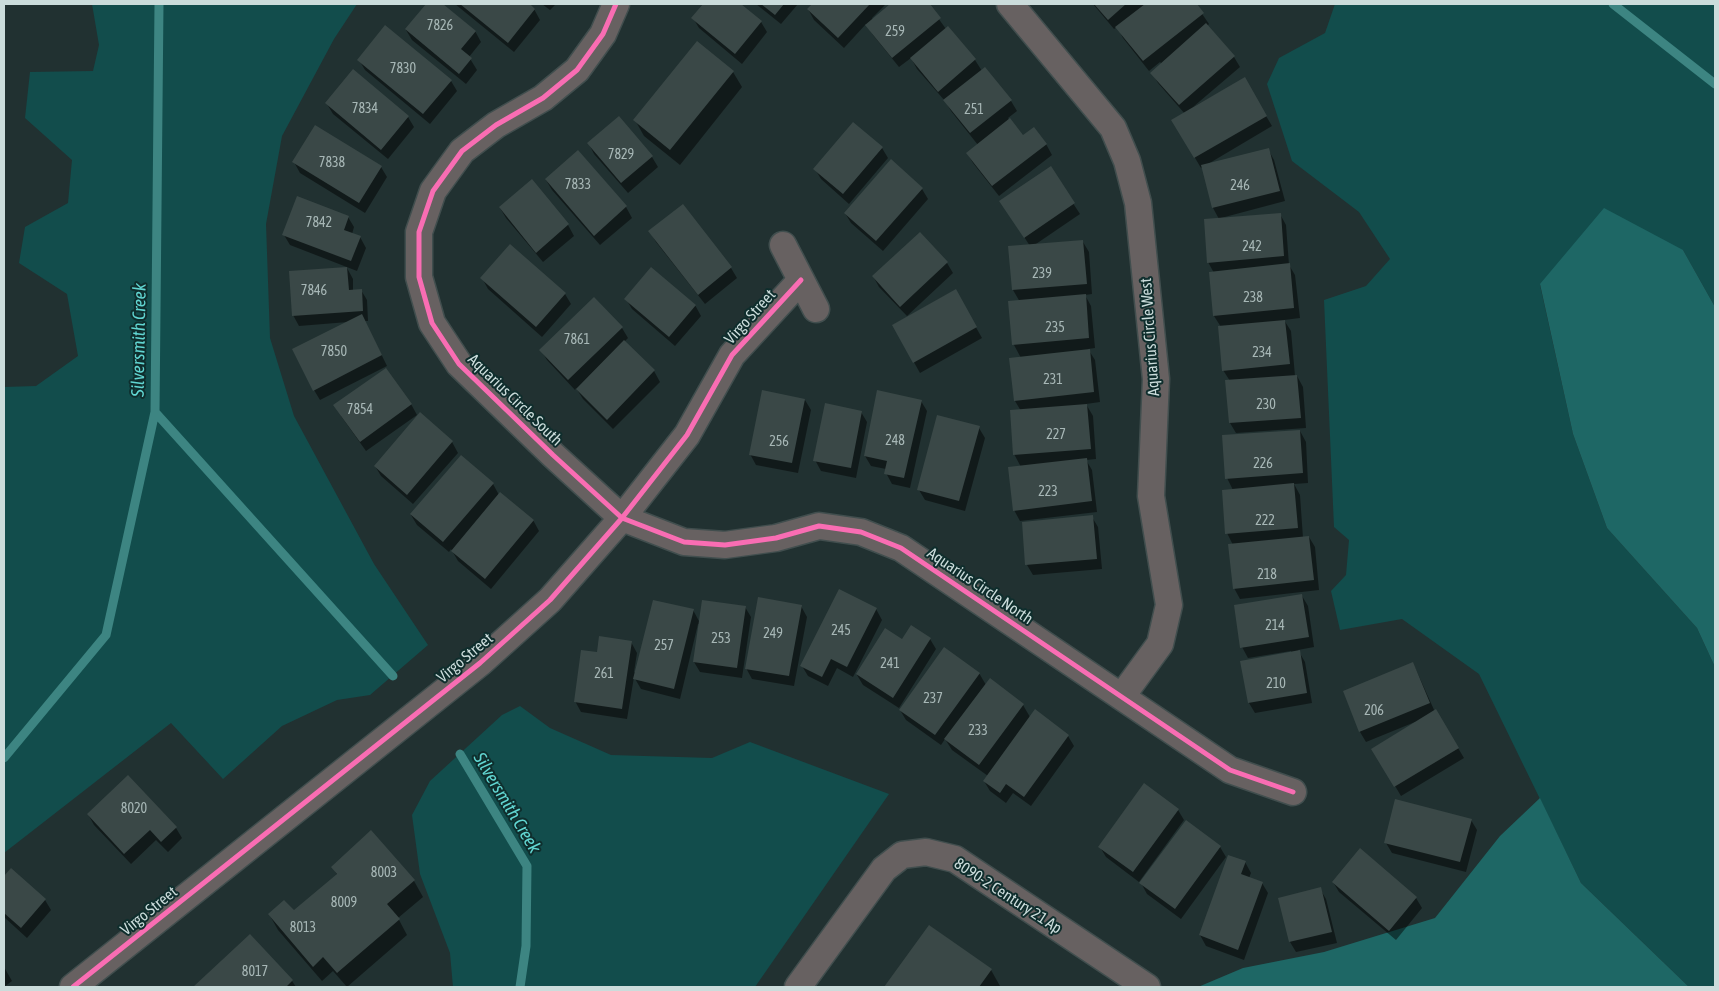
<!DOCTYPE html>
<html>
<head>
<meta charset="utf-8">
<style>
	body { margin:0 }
	#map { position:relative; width:1719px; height:991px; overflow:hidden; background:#213131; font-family:"Asap Condensed",sans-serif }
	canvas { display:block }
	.frame { position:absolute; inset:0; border:5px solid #cbdcdb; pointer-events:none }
</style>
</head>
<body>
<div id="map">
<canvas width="1719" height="991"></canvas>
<div class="frame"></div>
</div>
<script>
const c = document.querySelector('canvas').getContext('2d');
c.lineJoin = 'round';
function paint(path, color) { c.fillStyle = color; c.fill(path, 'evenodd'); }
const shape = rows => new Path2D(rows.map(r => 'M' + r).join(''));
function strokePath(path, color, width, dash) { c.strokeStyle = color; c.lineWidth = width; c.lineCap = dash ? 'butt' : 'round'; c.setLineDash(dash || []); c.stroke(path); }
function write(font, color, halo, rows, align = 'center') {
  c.font = font + ' "Asap Condensed",sans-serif'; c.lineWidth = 4; c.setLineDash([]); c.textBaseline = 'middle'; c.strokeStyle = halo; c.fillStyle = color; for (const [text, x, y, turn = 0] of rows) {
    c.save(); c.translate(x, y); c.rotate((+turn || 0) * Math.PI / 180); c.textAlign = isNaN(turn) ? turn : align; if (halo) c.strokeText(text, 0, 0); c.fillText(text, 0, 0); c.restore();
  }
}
paint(shape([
	[92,4,357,4,334,39,282,136,266,224,270,338,294,416,374,564,428,645,370,695,337,700,282,726,223,779,171,723,4,853,4,387,36,386,78,356,67,294,19,263,25,227,68,203,72,160,25,118,30,72,93,71,99,45],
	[1335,4,1715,4,1715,307,1683,250,1540,285,1573,434,1607,528,1697,628,1715,667,1715,987,1689,987,1581,883,1479,674,1402,619,1340,630,1331,591,1346,575,1349,540,1334,527,1324,300,1366,286,1390,259,1359,212,1292,161,1267,84,1279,58,1325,33],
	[520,706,550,728,611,755,712,758,750,742,889,794,755,987,453,987,450,953,420,874,412,815,430,781,502,715]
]), '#124d4c');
paint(shape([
	[1604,208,1683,250,1715,307,1715,667,1697,628,1607,528,1573,434,1540,284],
	[1540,798,1581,883,1689,987,1198,987,1243,968,1324,952,1435,918,1500,836]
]), '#1e6765');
paint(shape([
	[427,4,441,4,475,31,481,42,469,57,477,70,466,84,412,40,406,30],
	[455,4,528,4,534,9,540,20,514,52],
	[542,4,556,4,550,10],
	[702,4,739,4,761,22,767,32,742,64,699,28,693,18,704,5],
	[756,4,798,4,781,24],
	[813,4,886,4,872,18,873,20,892,4,928,4,946,29,948,27,975,60,982,71,984,69,1011,101,1017,111,1008,118,1023,137,1046,144,1052,155,999,196,973,163,967,153,978,145,951,111,945,101,917,69,911,58,899,67,873,35,866,24,844,48,814,20,808,9],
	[1093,4,1197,4,1196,5,1209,24,1207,26,1234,57,1240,67,1193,107,1244,79,1272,126,1208,164,1268,149,1274,160,1285,201,1221,218,1280,214,1286,225,1289,265,1295,275,1300,318,1284,320,1291,331,1295,376,1297,376,1303,387,1306,428,1236,433,1230,423,1230,381,1223,370,1221,327,1214,316,1210,273,1214,273,1208,262,1219,219,1213,208,1203,167,1201,168,1173,121,1185,114,1158,83,1152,73,1162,64,1160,62,1149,71,1123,38,1117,27,1114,29],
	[359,60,451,81,457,91,430,124,365,70],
	[733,72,742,87,680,165,644,136,635,120],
	[327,104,408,117,414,127,388,159,333,114],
	[619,118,652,157,658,167,628,193,594,154,589,144],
	[882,148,888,158,849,204,821,179,815,169],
	[578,152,626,207,632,218,600,245,552,190,546,180],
	[891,161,922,189,928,199,883,251,851,223,845,213],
	[294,162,381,167,387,177,365,213,300,173],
	[1050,168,1080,214,1033,246,1083,242,1089,252,1092,294,1085,295,1091,306,1095,348,1088,349,1095,360,1100,402,1086,404,1093,416,1096,459,1086,460,1092,470,1097,512,1020,521,1014,510,1021,467,1014,454,1021,411,1015,401,1021,358,1014,345,1010,302,1020,302,1013,290,1010,248,1030,246,1007,211],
	[532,181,568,225,574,236,543,262,506,218,500,208],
	[683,206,731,268,737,278,705,304,656,242,650,232],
	[348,217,354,227,352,234,360,237,366,248,357,271,290,245,284,235],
	[947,263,953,273,907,316,879,287,873,276],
	[347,268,353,279,353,291,361,290,367,300,368,321,365,321,387,366,320,400,314,390,348,322,299,326,293,315],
	[482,278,565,294,571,304,542,337,488,289],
	[955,290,982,338,920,373,893,325],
	[594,298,622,328,628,338,624,342,654,371,660,382,613,429,583,399,576,388,575,390,547,360,541,350],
	[626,299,695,305,701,316,675,346,632,309],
	[805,400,811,410,798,473,756,465,750,454],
	[921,401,927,411,910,488,892,484,886,473,886,469,871,466,865,456],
	[411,404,417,415,366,451,341,416],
	[861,412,867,422,856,478,821,471,815,460],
	[420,414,452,442,458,453,413,504,381,476,375,466],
	[979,428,985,438,965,511,925,500,919,490],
	[1300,431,1306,442,1308,483,1294,484,1300,495,1303,538,1309,537,1315,547,1319,590,1240,599,1234,588,1233,545,1227,533,1233,490,1227,478],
	[493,484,499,495,533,520,539,531,491,589,458,561,451,549,449,552,417,525,411,515],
	[1092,517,1098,527,1102,569,1033,575,1027,565],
	[1302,596,1308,606,1314,647,1298,650,1305,662,1312,703,1255,713,1249,703,1242,662,1291,653,1291,651,1248,658,1242,647],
	[801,606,807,617,794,686,752,679,746,668],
	[745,607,751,617,742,678,700,672,694,662,700,624,698,624,680,699,641,689,634,677,627,719,581,712,575,701,598,654,631,642,637,653,634,672,636,673,693,610,700,623],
	[876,609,882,620,853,677,837,668,828,686,808,676,802,666],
	[930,639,936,649,899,708,863,685,857,675,902,641],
	[1413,663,1435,712,1436,711,1464,758,1401,796,1373,749,1416,723,1415,722,1366,742,1360,732,1344,692],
	[979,673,986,685,1023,705,1030,717,1068,736,1074,746,1031,806,1013,793,1006,803,990,791,984,781,988,776,952,750,945,739,941,745,906,720,900,710],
	[128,777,176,828,182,838,168,852,156,840,131,864,94,825,88,814],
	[1178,810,1184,820,1139,882,1106,857,1100,847],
	[1471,820,1477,830,1466,872,1392,853,1386,843],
	[371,832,414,881,423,897,398,918,407,935,347,987,333,971,322,981,278,930,269,914,294,912,337,875,333,867],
	[1220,847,1226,857,1181,919,1147,894,1141,883],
	[1360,850,1416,898,1422,908,1396,940,1339,892,1333,882],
	[1245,862,1251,873,1249,878,1262,883,1268,893,1244,960,1206,946,1200,935],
	[11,869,45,900,51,910,27,938,4,917,4,877],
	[1320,889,1326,899,1337,943,1296,952,1290,942],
	[930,926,991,970,1000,986,999,987,885,987],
	[250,935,292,981,296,987,195,987],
	[4,967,12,981,4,987]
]), '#0007');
strokePath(shape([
	[159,4,155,412,393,676],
	[1613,4,1715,84],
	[460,754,527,866,526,946,520,987],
	[4,758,106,635,155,412]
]), '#3d8582', 9);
paint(shape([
	[426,4,443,4,476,31,461,49,472,58,459,74,405,29],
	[460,4,530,4,535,9,508,43],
	[703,4,741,4,762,21,735,54,691,18],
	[761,4,784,4,775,15],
	[812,4,870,4,838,38,807,9],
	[890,4,930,4,941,18,892,58,865,25],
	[1094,4,1126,4,1108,20],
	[1145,4,1197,4,1204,13,1143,61,1115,27],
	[1206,23,1235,56,1179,105,1150,73],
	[385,25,452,80,423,114,357,60],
	[948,26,976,59,938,92,910,58],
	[697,41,734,71,670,150,633,120],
	[985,67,1012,100,970,133,943,100],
	[353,69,409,116,381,150,325,103],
	[1245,77,1267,116,1194,158,1171,120],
	[619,116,653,156,621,183,587,143],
	[1010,118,1023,135,1034,127,1047,144,992,186,966,153],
	[853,122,883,147,843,194,813,169],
	[315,125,382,166,359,203,292,162],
	[1269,148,1280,191,1212,208,1201,165],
	[578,150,627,206,594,236,545,179],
	[891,159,923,188,876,241,844,213],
	[1051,166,1075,203,1024,238,999,201],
	[532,179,569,224,536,253,499,207],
	[297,196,349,216,344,230,361,236,351,261,282,235],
	[683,204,732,267,698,295,648,231],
	[1281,213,1284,256,1207,263,1204,219],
	[920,232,948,262,900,307,872,276],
	[1083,240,1087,284,1012,290,1008,246],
	[510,244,566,293,536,327,480,278],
	[1290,263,1294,308,1213,316,1209,272],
	[347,267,349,290,362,289,363,311,292,316,289,271],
	[651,267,696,305,669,337,624,299],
	[956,289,977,327,913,363,892,325],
	[1086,294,1089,338,1012,345,1008,301],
	[594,297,623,327,568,380,539,350],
	[362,314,382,355,313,391,292,349],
	[1285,320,1290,364,1222,371,1218,326],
	[624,340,655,370,607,420,576,389],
	[1090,349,1094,392,1014,401,1009,358],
	[386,368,412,404,360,442,333,405],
	[1297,375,1301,418,1229,423,1225,380],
	[762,390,805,399,792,463,749,455],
	[877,390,922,400,904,478,884,474,887,461,864,456],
	[825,403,862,411,851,468,813,461],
	[1087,404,1091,449,1013,455,1010,410],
	[420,412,453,441,407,495,374,466],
	[937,415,980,426,959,501,917,490],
	[1300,430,1303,473,1225,479,1222,435],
	[461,455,494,483,443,542,410,514],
	[1087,458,1092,501,1013,511,1008,467],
	[1294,483,1298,528,1225,534,1222,490],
	[500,492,534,520,485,579,451,551],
	[1093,515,1097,559,1025,565,1022,522],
	[1309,536,1314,580,1233,589,1228,544],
	[839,589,877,608,847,667,831,659,822,677,800,666],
	[1302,594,1309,637,1240,648,1234,605],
	[758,597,802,605,789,676,745,669],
	[653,600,694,609,674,689,633,679],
	[702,600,746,606,737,668,693,662],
	[911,625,931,638,893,698,856,674,885,628,902,639],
	[599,636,632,641,622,709,574,702,581,650,597,652],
	[944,647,980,673,935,735,899,710],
	[1300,650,1307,693,1248,703,1240,661],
	[1413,662,1430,703,1359,732,1343,691],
	[990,678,1024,704,979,765,944,739],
	[1035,709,1069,735,1024,797,1006,784,1000,793,983,781],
	[1436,709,1459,748,1394,787,1371,749],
	[128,775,177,827,161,842,150,830,124,854,87,814],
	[1144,783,1179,809,1133,872,1098,847],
	[1395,799,1472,819,1460,862,1384,843],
	[1186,820,1221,846,1175,909,1139,883],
	[371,830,415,880,387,904,400,919,337,973,323,957,313,967,268,914,284,900,294,910,337,874,331,867],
	[1360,848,1417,897,1389,931,1332,882],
	[1228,855,1246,861,1241,874,1263,882,1238,950,1199,935],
	[11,868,46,899,21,928,4,913,4,876],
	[1321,887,1332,932,1289,942,1278,898],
	[929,925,992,969,979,987,884,987],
	[250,934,293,980,286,987,193,987]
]), '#3a4847');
const minor = shape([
	[616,4,603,34,577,70,543,98,496,125,462,151,433,191,419,232,419,277,432,323,459,364,553,455,622,518,684,542,725,545,776,538,819,526,861,532,901,548,1230,770,1293,792],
	[1010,4,1113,128,1127,161,1138,203,1156,379,1151,496,1169,605,1160,644,1122,696],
	[783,245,816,309],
	[73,987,480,663,550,600,622,518,687,435,732,355,801,280],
	[798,987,884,869,902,855,926,852,955,859,1147,987]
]);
strokePath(minor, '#414e4e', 29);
strokePath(minor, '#676161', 26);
strokePath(shape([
	[616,4,603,34,577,70,543,98,496,125,462,151,433,191,419,232,419,277,432,323,459,364,553,455,622,518,684,542,725,545,776,538,819,526,861,532,901,548,1230,770,1293,792],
	[73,987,480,663,550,600,622,518,687,435,732,355,801,280]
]), '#f96db3', 5);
write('14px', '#a7b7b6', null, [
	["7826",440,26],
	["259",895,32],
	["7830",403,69],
	["7834",365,109],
	["251",974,110],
	["7829",621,155],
	["7838",332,163],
	["7833",578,185],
	["246",1240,186],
	["7842",319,223],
	["242",1252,247],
	["239",1042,274],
	["7846",314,291],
	["238",1253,298],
	["235",1055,328],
	["7861",577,340],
	["7850",334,352],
	["234",1262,353],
	["231",1053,380],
	["230",1266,405],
	["7854",360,410],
	["227",1056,435],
	["248",895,441],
	["256",779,442],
	["226",1263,464],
	["223",1048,492],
	["222",1265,521],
	["218",1267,575],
	["214",1275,626],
	["245",841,631],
	["249",773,634],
	["253",721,639],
	["257",664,646],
	["241",890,664],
	["261",604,674],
	["210",1276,684],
	["237",933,699],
	["206",1374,711],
	["233",978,731],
	["8020",134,809],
	["8003",384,873],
	["8009",344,903],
	["8013",303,928],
	["8017",255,972]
]);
write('16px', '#cbdcdb', '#0f2e2d', [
	["Virgo Street",750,317,-48],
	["Aquarius Circle West",1150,337,-94],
	["Aquarius Circle South",515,400,44],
	["Aquarius Circle North",980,586,34],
	["Virgo Street",465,658,-40],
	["8090-2 Century 21 Ap",1008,896,33],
	["Virgo Street",149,911,-39]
]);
write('italic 18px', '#61d6d2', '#0f2e2d', [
	["Silversmith Creek",139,340,-89],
	["Silversmith Creek",507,803,59]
]);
</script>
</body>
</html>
